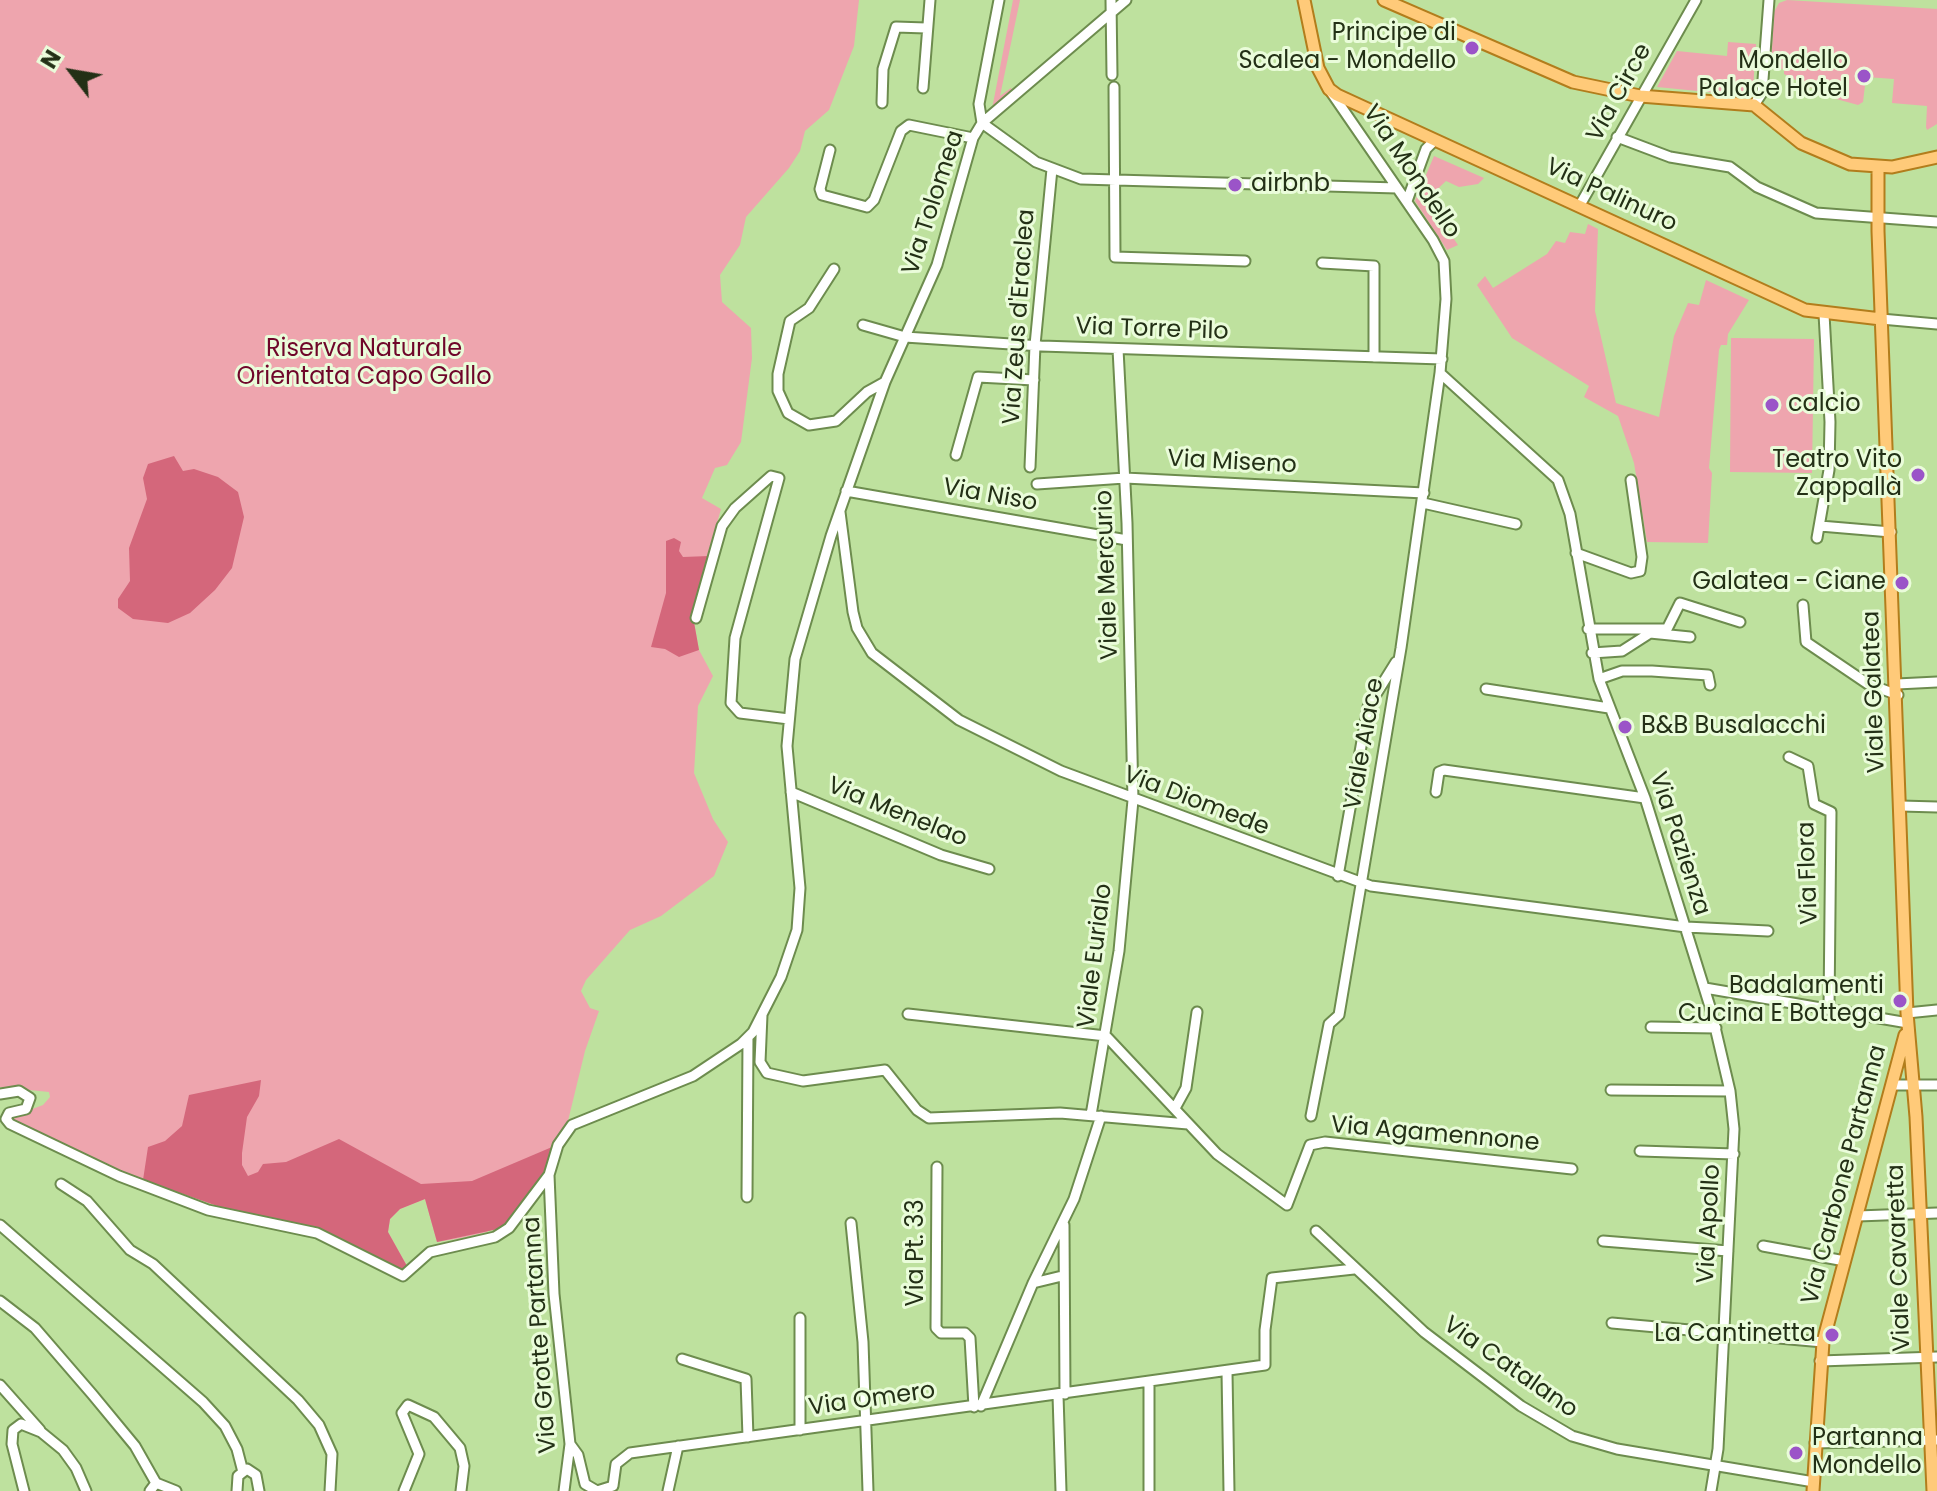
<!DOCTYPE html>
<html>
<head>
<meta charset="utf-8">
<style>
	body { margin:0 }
	#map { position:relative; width:1937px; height:1491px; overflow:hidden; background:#bee19e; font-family:Poppins,sans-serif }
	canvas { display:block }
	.north { position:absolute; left:32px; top:32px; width:80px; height:80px; -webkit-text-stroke:6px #eafcda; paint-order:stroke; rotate:301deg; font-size:22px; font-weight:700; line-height:32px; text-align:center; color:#233016 }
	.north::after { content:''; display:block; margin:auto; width:28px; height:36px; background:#233016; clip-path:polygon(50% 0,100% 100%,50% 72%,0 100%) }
</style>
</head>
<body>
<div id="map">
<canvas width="1937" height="1491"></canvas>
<div class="north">N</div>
</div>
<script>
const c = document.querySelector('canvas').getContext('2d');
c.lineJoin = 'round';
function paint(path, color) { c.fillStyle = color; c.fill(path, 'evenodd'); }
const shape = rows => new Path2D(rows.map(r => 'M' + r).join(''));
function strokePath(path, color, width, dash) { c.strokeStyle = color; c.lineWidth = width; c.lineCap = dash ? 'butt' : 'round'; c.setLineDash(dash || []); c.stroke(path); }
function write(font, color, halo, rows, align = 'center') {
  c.font = font + ' Poppins,sans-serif'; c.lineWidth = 6; c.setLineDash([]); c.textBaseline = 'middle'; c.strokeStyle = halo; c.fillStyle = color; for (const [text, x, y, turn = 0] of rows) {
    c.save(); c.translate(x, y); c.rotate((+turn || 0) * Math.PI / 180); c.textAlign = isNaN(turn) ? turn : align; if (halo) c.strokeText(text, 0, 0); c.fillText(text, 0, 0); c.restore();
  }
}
paint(shape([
	[0,0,859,0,854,46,829,110,805,131,800,151,789,168,746,217,740,245,720,275,722,302,751,328,752,358,741,442,727,465,715,468,702,498,721,509,692,611,699,650,713,676,698,706,694,773,713,819,728,842,714,876,661,916,630,930,586,980,581,991,590,1008,599,1011,585,1051,567,1125,552,1147,542,1178,487,1232,461,1238,437,1242,425,1199,400,1209,390,1219,388,1232,407,1266,317,1230,275,1218,246,1216,122,1172,13,1121,14,1116,43,1105,50,1097,49,1092,0,1087],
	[1013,0,1020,0,1000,96,1011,88,1013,91,992,109],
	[1787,0,1937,9,1937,124,1927,130,1926,127,1927,106,1892,103,1894,79,1866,77,1863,102,1858,105,1829,97,1784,74,1784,69,1771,68,1774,12,1779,3],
	[1728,42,1756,44,1753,90,1748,96,1657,87,1677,51,1727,56],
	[1434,156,1484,178,1478,184,1459,187,1446,181,1427,199,1458,245,1447,250,1415,201],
	[1588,224,1598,229,1595,311,1616,403,1659,417,1674,336,1688,303,1699,305,1706,280,1749,300,1728,334,1727,345,1721,345,1719,350,1709,468,1712,473,1708,543,1647,542,1634,463,1618,416,1584,397,1589,386,1512,338,1477,285,1485,276,1493,288,1547,254,1556,241,1565,243,1570,232,1585,234],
	[1731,338,1814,339,1812,473,1730,472]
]), '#eea5ae');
paint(shape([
	[174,456,183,471,194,469,218,477,238,492,244,517,232,568,215,590,190,613,168,623,133,619,118,608,118,599,130,581,129,548,147,499,143,478,148,464],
	[674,538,681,542,679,551,683,557,709,556,692,611,699,650,679,657,665,649,651,647,666,593,666,541],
	[261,1080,259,1096,247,1117,242,1153,242,1165,248,1176,258,1172,263,1164,286,1162,339,1139,421,1184,472,1181,552,1147,542,1178,503,1228,437,1242,425,1199,400,1209,390,1219,388,1232,407,1266,402,1271,317,1230,275,1218,246,1216,143,1180,148,1147,165,1141,182,1126,189,1095]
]), '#d4677b');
const minor = shape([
	[1111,0,1112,75],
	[1114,87,1115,257,1245,261],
	[923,88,930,0],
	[1331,92,1433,240,1444,261,1446,299,1440,373,1558,480,1570,514,1599,679,1645,798,1711,1010,1730,1091,1734,1129,1718,1449,1711,1491],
	[882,103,883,69,896,27,926,28],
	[1754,105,1762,93,1769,0],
	[982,123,1036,162,1081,179,1397,188],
	[982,123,979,104,999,0],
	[1617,137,1670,157,1730,167,1757,187,1816,213,1937,222],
	[830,150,820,189,822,195,867,207,874,200,901,131,909,125,973,138],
	[1407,201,1426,149,1434,141],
	[1580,205,1696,0],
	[1322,263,1374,266,1374,357],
	[834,269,809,308,790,321,778,374,778,391,788,413,809,425,836,421,867,392,885,382],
	[1881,319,1937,324],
	[863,325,905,337,1041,346,1442,359],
	[956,455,978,377,1034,380],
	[1030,467,1035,345,1052,169],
	[1037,484,1125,478,1424,493],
	[846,491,1127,540],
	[1423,503,1516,524],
	[840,512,853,612,857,628,872,653,959,720,1061,771,1371,886,1686,927,1768,931],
	[1820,526,1891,532],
	[1817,538,1829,470,1830,422,1824,314],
	[1576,553,1631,573,1640,571,1642,557,1631,480],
	[1803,605,1806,642,1868,684,1898,695],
	[696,618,722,526,735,508,771,476,779,478,735,638,731,703,740,713,789,719],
	[1588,629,1667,629,1680,603,1740,622],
	[1592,653,1622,651,1650,633,1690,637],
	[1599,679,1622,671,1652,671,1708,675,1710,685],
	[1897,684,1937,682],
	[1486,689,1609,708],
	[1789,757,1808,766,1814,804,1831,812,1829,1009],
	[791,792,941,855,989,869],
	[1436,792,1439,772,1444,770,1645,798],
	[1901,806,1937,807],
	[1338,876,1368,707,1396,662],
	[1705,988,1908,1023],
	[1907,1013,1937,1010],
	[908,1014,1106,1036,1217,1154,1287,1205,1310,1145,1325,1142,1572,1169],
	[762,1015,760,1062,767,1073,803,1081,885,1070,917,1110,929,1118,1060,1113,1188,1124],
	[1651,1027,1716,1028],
	[1893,1085,1937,1085],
	[1611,1090,1730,1091],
	[0,1094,19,1091,30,1098,26,1109,9,1113,6,1119,10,1124,119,1176,208,1210,317,1233,403,1276,430,1252,495,1237,509,1228,549,1175,558,1145,572,1125,693,1076,741,1044,753,1032,781,977,797,930,800,888,787,746,795,659,831,536,885,382,937,265,973,138,982,123,1126,0],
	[1175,1108,1186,1088,1197,1012],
	[1091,1115,1119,951,1133,800,1127,523,1118,349],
	[1311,1116,1329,1024,1339,1015,1401,648,1440,373],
	[1640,1151,1734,1154],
	[937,1167,936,1328,941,1333,965,1333,970,1338,974,1407],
	[549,1175,554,1294,570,1444,564,1491],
	[61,1184,87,1201,130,1250,153,1264,298,1400,319,1425,332,1454,330,1491],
	[747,1197,748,1037],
	[1858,1216,1937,1213],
	[851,1223,863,1342,868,1491],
	[0,1225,203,1402,225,1426,237,1449,243,1472],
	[1064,1225,1065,1394],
	[1316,1231,1424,1332,1521,1406,1572,1436,1617,1449,1814,1482],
	[1603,1241,1728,1251],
	[1763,1246,1845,1261],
	[1033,1283,1062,1276],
	[0,1301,35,1328,92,1394,135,1446,156,1483],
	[1612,1323,1823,1342],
	[682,1359,746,1379,748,1437],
	[1820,1361,1937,1357],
	[1227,1372,1229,1491],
	[1149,1383,1149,1491],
	[0,1385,40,1430],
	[1058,1395,1061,1491],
	[981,1406,1033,1283,1074,1199,1101,1116],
	[800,1430,800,1318],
	[1815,1443,1937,1440],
	[570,1444,578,1455,585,1484,597,1491,613,1486,616,1464,630,1453,1265,1365,1265,1330,1272,1278,1354,1269],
	[24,1491,12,1444,13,1430,21,1424,41,1432,63,1450,76,1468,86,1491],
	[150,1491,156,1483,176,1491],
	[237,1491,238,1476,247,1469,256,1475,259,1491],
	[404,1491,419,1454,402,1413,408,1405,434,1417,460,1448,464,1466,461,1491],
	[668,1491,678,1446]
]);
const major = shape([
	[1304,0,1318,68,1329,89,1337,95,1805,310,1881,319],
	[1384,0,1573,82,1640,96,1754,105,1801,143,1850,164,1892,167,1937,157],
	[1878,167,1878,231,1907,1013,1916,1117,1933,1491],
	[1813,1491,1823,1342,1905,1035]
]);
strokePath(minor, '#6d8c4e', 13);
strokePath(major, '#b27d1c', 15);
strokePath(minor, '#fff', 9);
strokePath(major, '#ffca79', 11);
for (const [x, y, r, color] of [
	[1472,48,8,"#9b54c8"],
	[1864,76,8,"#9b54c8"],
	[1235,185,8,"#9b54c8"],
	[1772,405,8,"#9b54c8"],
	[1918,475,8,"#9b54c8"],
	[1902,583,8,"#9b54c8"],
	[1625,727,8,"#9b54c8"],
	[1900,1001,8,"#9b54c8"],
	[1832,1335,8,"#9b54c8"],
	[1796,1453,8,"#9b54c8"]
]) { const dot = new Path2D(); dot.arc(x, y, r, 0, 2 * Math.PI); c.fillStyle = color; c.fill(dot); strokePath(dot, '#eafcda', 3); }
write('24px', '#233016', '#eafcda', [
	["Principe di",1456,34],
	["Scalea - Mondello",1456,62],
	["Mondello",1848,62],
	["Palace Hotel",1848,90],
	["airbnb",1251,185,"left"],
	["calcio",1788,405,"left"],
	["Teatro Vito",1902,461],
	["Zappallà",1902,489],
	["Galatea - Ciane",1886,583],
	["B&B Busalacchi",1641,727,"left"],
	["Badalamenti",1884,987],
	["Cucina E Bottega",1884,1015],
	["La Cantinetta",1816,1335],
	["Partanna",1812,1439,"left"],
	["Mondello",1812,1467,"left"]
], 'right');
write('24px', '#233016', '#eafcda', [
	["Via Circe",1620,93,-61],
	["Via Mondello",1411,172,56],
	["Via Palinuro",1611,196,25],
	["Via Tolomea",934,203,-72],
	["Via Zeus d'Eraclea",1020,317,-86],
	["Via Torre Pilo",1152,330,2],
	["Via Miseno",1232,463,3],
	["Via Niso",990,496,10],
	["Viale Mercurio",1108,575,-92],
	["Viale Galatea",1875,692,-92],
	["Viale Aiace",1365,744,-80],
	["Via Diomede",1196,802,21],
	["Via Menelao",897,813,22],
	["Via Pazienza",1679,844,72],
	["Via Flora",1809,873,-92],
	["Viale Eurialo",1096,956,-83],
	["Via Agamennone",1435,1135,5],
	["Via Carbone Partanna",1845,1175,-75],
	["Via Apollo",1710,1224,-87],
	["Via Pt. 33",917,1253,-90],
	["Viale Cavaretta",1900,1258,-92],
	["Via Grotte Partanna",541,1335,-94],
	["Via Catalano",1510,1368,35],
	["Via Omero",872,1400,-8]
]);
write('24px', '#6f062a', '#eafcda', [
	["Riserva Naturale",364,350],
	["Orientata Capo Gallo",364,378]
]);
</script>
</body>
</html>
